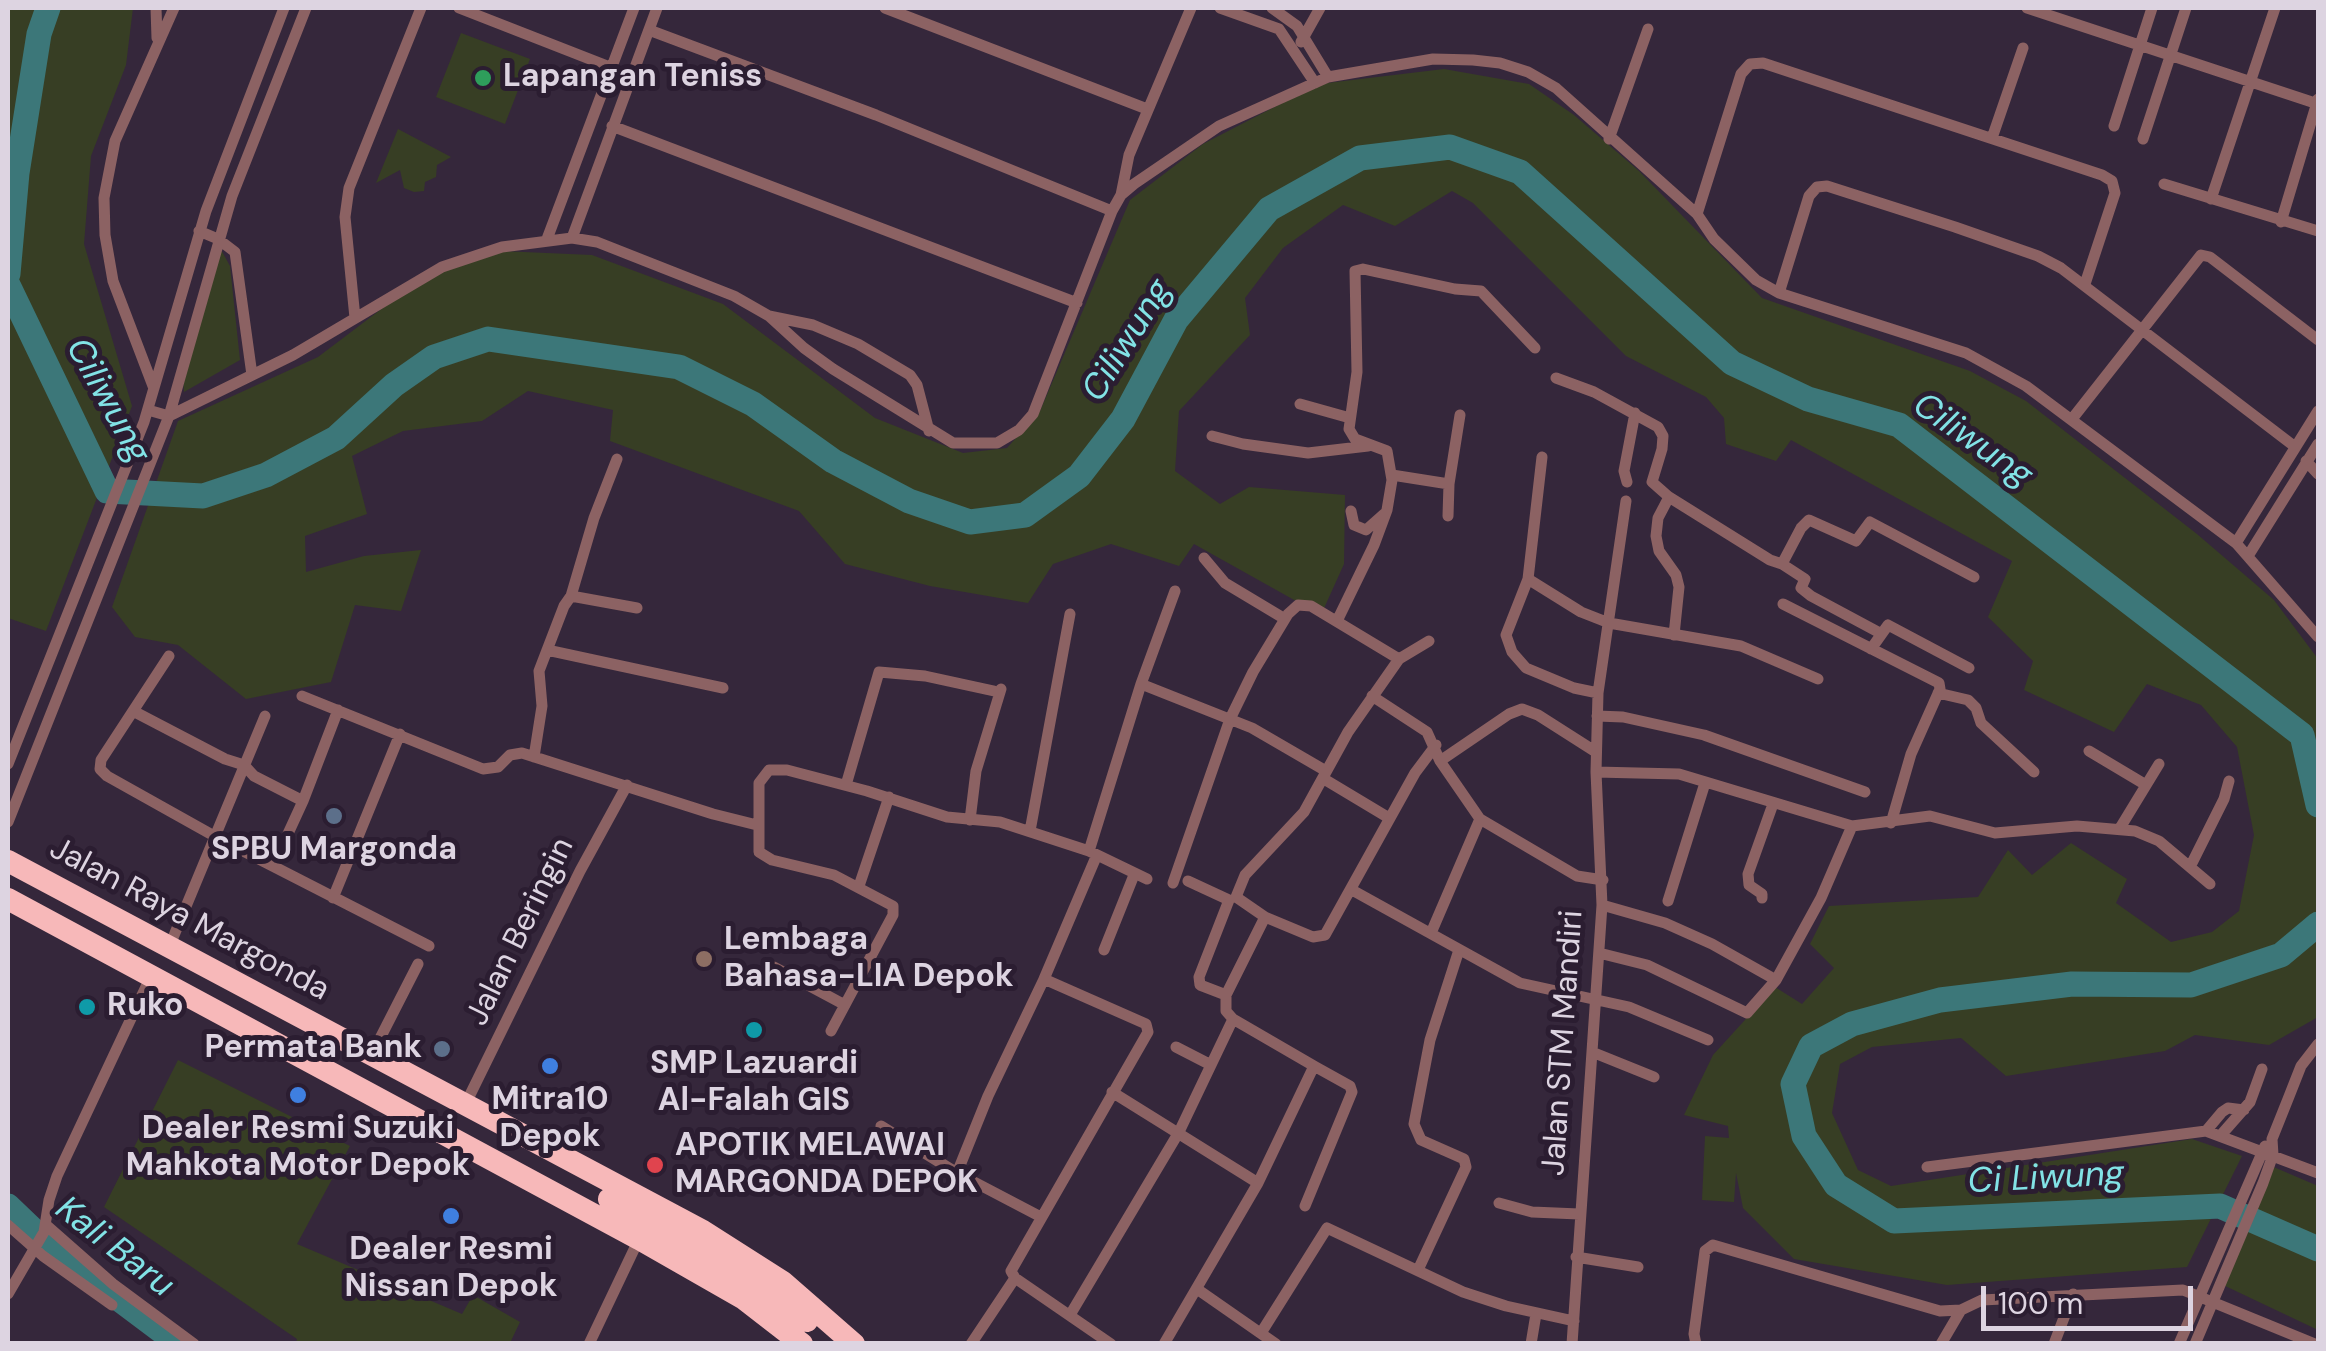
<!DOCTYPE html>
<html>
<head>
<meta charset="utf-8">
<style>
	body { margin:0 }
	#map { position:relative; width:2326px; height:1351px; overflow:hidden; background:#35273b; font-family:"DM Sans",sans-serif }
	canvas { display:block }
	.frame { position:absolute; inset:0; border:10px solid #ddd4e1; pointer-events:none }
	.scale { position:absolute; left:1981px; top:1286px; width:212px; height:45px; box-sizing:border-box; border:5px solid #ddd4e1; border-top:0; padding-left:12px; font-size:30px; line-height:35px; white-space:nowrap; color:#ddd4e1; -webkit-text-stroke:8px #2b1d31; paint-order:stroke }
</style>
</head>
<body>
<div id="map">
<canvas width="2326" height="1351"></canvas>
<div class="frame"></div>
<div class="scale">100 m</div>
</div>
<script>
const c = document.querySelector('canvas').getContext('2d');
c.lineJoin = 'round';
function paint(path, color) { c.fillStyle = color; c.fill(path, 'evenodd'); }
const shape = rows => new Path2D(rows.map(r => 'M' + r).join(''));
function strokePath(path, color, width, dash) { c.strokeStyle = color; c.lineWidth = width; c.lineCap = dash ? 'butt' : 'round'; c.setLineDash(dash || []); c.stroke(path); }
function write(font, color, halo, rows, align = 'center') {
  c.font = font + ' "DM Sans",sans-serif'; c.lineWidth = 10; c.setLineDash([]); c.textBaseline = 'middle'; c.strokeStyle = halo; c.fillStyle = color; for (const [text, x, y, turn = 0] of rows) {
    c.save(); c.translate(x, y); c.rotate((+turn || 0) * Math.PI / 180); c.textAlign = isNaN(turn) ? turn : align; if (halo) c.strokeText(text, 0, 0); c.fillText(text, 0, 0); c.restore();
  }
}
paint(shape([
	[8,8,133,8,126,65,91,156,84,244,132,406,46,631,8,618],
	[461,33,530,59,505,124,436,97],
	[1444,69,1529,84,1574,115,1639,171,1762,298,1970,371,2026,401,2197,534,2274,600,2318,659,2318,1017,2269,1045,2195,1035,2165,1051,2006,1076,1961,1038,1872,1047,1840,1064,1832,1113,1858,1170,1891,1186,2192,1139,2242,1156,2187,1267,1947,1285,1794,1259,1743,1208,1736,1173,1734,1202,1702,1200,1705,1136,1729,1138,1728,1126,1684,1115,1713,1055,1775,987,1802,1004,1834,968,1810,944,1829,906,1978,897,2008,850,2032,875,2071,843,2127,879,2116,903,2171,942,2212,932,2239,911,2254,835,2237,747,2201,705,2147,684,2114,732,2024,690,2033,661,1988,617,2012,561,1791,440,1776,461,1726,444,1724,418,1706,397,1626,356,1473,203,1452,191,1395,226,1343,205,1283,248,1245,298,1250,335,1179,411,1175,471,1220,504,1249,487,1345,495,1344,564,1321,615,1194,544,1179,566,1111,544,1053,564,1028,603,930,586,845,564,799,511,610,441,613,410,528,391,482,421,403,431,352,456,367,514,305,536,306,572,364,556,421,550,401,611,355,605,331,682,246,699,178,645,135,637,112,607,178,421,318,357,429,273,501,251,592,255,723,304,875,418,963,453,1007,448,1040,411,1130,200,1203,144,1319,84],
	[398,129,451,157,437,165,436,177,425,182,424,191,414,192,404,188,400,170,376,183],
	[219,246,230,266,240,360,184,392,183,379],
	[178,1060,350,1146,297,1244,462,1314,473,1295,520,1322,510,1343,296,1343,297,1339,104,1207],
	[2269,1165,2318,1186,2318,1330,2221,1284]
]), '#373e24');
strokePath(shape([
	[8,274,17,173,39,34,48,8],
	[8,285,107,491,203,496,266,475,336,438,394,385,434,357,488,339,679,367,753,404,833,461,909,501,970,522,1025,515,1079,476,1123,419,1176,320,1269,209,1360,158,1450,147,1520,172,1732,363,1808,399,1899,425,2302,735,2318,805],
	[2318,924,2281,955,2191,985,2072,984,1940,1000,1852,1024,1811,1046,1793,1084,1804,1136,1836,1185,1894,1221,2220,1206,2318,1249],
	[8,1206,55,1251,179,1344]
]), '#3c7779', 25);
strokePath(shape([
	[156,8,157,38],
	[459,8,610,67],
	[885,8,1147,109],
	[1220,8,1279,29,1315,83],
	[1272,8,1297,26,1328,77],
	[2027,8,2318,104],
	[649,30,876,115,1112,211],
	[1301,42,1320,8],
	[612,126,1077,303],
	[2114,126,2152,8],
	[1992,138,2023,48],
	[1609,139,1648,29],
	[2143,139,2186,8],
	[2164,184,2318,231],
	[1121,195,1129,155,1191,8],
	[2211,199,2275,8],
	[1697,214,1741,74,1750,64,1763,63,2102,175,2112,181,2115,193,2085,284],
	[2281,222,2318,99],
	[199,231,218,239,235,252,252,375],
	[572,238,657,8],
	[547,239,634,8],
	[1779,293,1809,196,1817,187,1827,186,1955,227,2038,256,2061,268,2294,446],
	[769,316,813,325,858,344,910,375,917,385,929,431],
	[355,318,345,217,349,188,421,8],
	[1556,378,1594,392,1658,427,1663,436,1662,449,1652,482,1669,497,1770,560,1782,564,1801,528,1809,520,1856,541,1870,522,1974,577],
	[153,386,113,281,105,235,104,198,115,141,174,8],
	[1300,404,1350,418],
	[148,410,169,416,293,355,442,267,502,247,572,238,597,242,734,296,769,316,804,348,833,369,953,443,997,443,1019,430,1033,414,1112,211,1121,195,1134,184,1219,126,1328,77,1433,59,1473,60,1500,63,1528,72,1556,88,1697,214,1714,239,1756,280,1779,293,1966,353,2026,386,2236,543,2318,637],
	[2072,419,2201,255,2210,257,2318,340],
	[1212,436,1243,444,1308,453,1368,446],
	[1542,457,1528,579,1506,635,1512,652,1526,668,1574,688,1598,693],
	[2306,461,2318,474],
	[1392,475,1449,484],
	[1627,482,1624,471,1635,413],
	[1669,497,1658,518,1656,536,1659,551,1676,575,1679,587,1674,635],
	[1351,511,1354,525,1366,530,1384,514],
	[1448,516,1449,484,1460,415],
	[2236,543,2318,411],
	[2248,556,2318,444],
	[1204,558,1225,583,1285,619],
	[1782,564,1805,579,1801,588,1811,596,1880,633],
	[1528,579,1581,612,1609,623,1741,646,1818,679],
	[571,596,637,608],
	[1783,604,1939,683,1940,689,1911,754,1891,823],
	[1337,621,1374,545,1387,510,1392,480,1387,451,1355,439,1349,429,1357,372,1355,271,1363,269,1455,289,1481,291,1535,348],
	[1429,641,1399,659,1348,732,1304,812,1245,875,1236,897,1265,917,1313,937,1325,935,1415,773,1436,745],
	[1871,649,1888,625,1969,668],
	[547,650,723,688],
	[169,656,133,711,225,759,244,765,254,776,303,801,338,710],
	[1141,684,1252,728,1326,771],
	[1938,693,1968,700,1976,708,1981,723,2034,772],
	[302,696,483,769,498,767,510,755,522,753,713,814,757,825],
	[1372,696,1427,732,1440,761,1480,819,1577,876,1603,880],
	[133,711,101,760,100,769,107,776,216,837,429,946],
	[1597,716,1623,717,1704,735,1865,792],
	[2089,751,2146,785],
	[534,757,542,706,539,671,564,606,571,596,594,518,617,459],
	[1440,761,1509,714,1522,709,1538,715,1596,752],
	[8,764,144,422,206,211,284,8],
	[1596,772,1679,774,1852,826,1930,816,1995,833,2077,826,2135,831,2159,841,2210,884],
	[1324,779,1389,818],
	[846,785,879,672,925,676,994,691],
	[970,820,976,771,1001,689],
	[8,822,169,416,232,196,306,8],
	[2120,828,2159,764],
	[1030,831,1070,614],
	[286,838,303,801],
	[1089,851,1141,684,1175,591],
	[1096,857,1044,979,1146,1024,1148,1032,1011,1271,1015,1278,1111,1344],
	[2191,865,2224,799,2229,781],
	[1188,881,1229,900,1199,977,1200,985,1226,995],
	[1173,883,1230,719,1253,672,1288,614,1298,605,1311,606,1399,659],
	[859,886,889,797],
	[1352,890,1520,983,1629,1007,1708,1040],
	[333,898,400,734],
	[1762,898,1762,894,1749,885,1748,874,1773,804],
	[1668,901,1705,783],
	[1602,905,1665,923,1712,944,1776,980],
	[1431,933,1480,819],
	[170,945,265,716],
	[1104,950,1134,875],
	[1599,953,1647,965,1747,1013,1776,980,1821,898,1852,826],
	[774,967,845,1005],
	[831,1031,893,915,893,906,834,875,772,860,759,852,759,783,769,770,787,770,867,791,947,817,1000,822,1089,851,1147,879],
	[1176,1047,1211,1065],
	[1592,1052,1654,1077],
	[372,1054,418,964],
	[1112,1092,1258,1183],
	[465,1105,580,871,627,785],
	[881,1126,957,1173,1041,1217],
	[2206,1131,2222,1112,2228,1108,2244,1110],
	[2221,1135,2250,1102,2262,1069],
	[1927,1167,2206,1131,2318,1173],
	[957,1173,988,1096,1044,979],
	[1499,1203,1532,1212,1579,1214],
	[1305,1206,1352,1092,1350,1086,1314,1066],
	[8,1225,43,1256,112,1305],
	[46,1225,113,1284,194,1344],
	[1576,1257,1638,1267],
	[1418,1270,1466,1167,1464,1159,1421,1140,1414,1124,1430,1040,1459,950],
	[1197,1289,1276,1344],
	[8,1294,44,1232,49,1200,57,1176,151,976],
	[1070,1315,1179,1132,1233,1019],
	[1261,1333,1327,1228,1463,1292,1506,1306,1574,1321],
	[589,1344,639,1239],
	[971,1344,1015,1278],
	[1164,1344,1258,1183,1314,1066,1233,1019,1226,1011,1226,995,1265,917],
	[1531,1344,1536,1314],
	[1572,1344,1602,905,1596,772,1598,693,1626,501],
	[1696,1344,1694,1334,1705,1251,1713,1245,1940,1311,1961,1310,1982,1300,2183,1290,2315,1344],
	[1941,1344,1961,1310],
	[2054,1344,2073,1294],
	[2179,1344,2265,1146],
	[2195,1344,2263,1183,2273,1155,2272,1139,2288,1099,2301,1066,2318,1044]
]), '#8c6263', 11);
strokePath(shape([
	[8,861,703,1231,783,1282,854,1344],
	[8,899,639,1239,744,1299,802,1344],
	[609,1199,759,1285,807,1321]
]), '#f7b8b9', 22);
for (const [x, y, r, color] of [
	[483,78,10,"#2e9e5b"],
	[334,816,10,"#5c6f8a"],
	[704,959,10,"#8d6e63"],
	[87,1007,10,"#0f9aa8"],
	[754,1030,10,"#0f9aa8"],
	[442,1049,10,"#5c6f8a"],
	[550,1066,10,"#3f7fe0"],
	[298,1095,10,"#3f7fe0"],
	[655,1165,10,"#e0444e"],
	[451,1216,10,"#3f7fe0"]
]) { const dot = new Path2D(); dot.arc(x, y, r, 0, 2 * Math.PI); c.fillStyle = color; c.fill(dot); strokePath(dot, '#2b1d31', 4); }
write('bold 32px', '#ddd4e1', '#2b1d31', [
	["Lapangan Teniss",503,78,"left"],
	["SPBU Margonda",334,851],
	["Lembaga",724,941,"left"],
	["Bahasa-LIA Depok",724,978,"left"],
	["Ruko",107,1007,"left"],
	["Permata Bank",422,1049,"right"],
	["SMP Lazuardi",754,1065],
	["Al-Falah GIS",754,1102],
	["Mitra10",550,1101],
	["Depok",550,1138],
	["Dealer Resmi Suzuki",298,1130],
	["Mahkota Motor Depok",298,1167],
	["APOTIK MELAWAI",675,1147,"left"],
	["MARGONDA DEPOK",675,1184,"left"],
	["Dealer Resmi",451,1251],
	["Nissan Depok",451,1288]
]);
write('32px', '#ddd4e1', '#2b1d31', [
	["Jalan Raya Margonda",189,920,28],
	["Jalan Beringin",521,932,-64],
	["Jalan STM Mandiri",1564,1043,-86]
]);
write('italic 35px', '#82e3e6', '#2b1d31', [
	["Ciliwung",1128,341,-58],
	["Ciliwung",107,401,61],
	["Ciliwung",1972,441,35],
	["Ci Liwung",2046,1179,-3],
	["Kali Baru",114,1248,38]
]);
</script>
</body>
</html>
